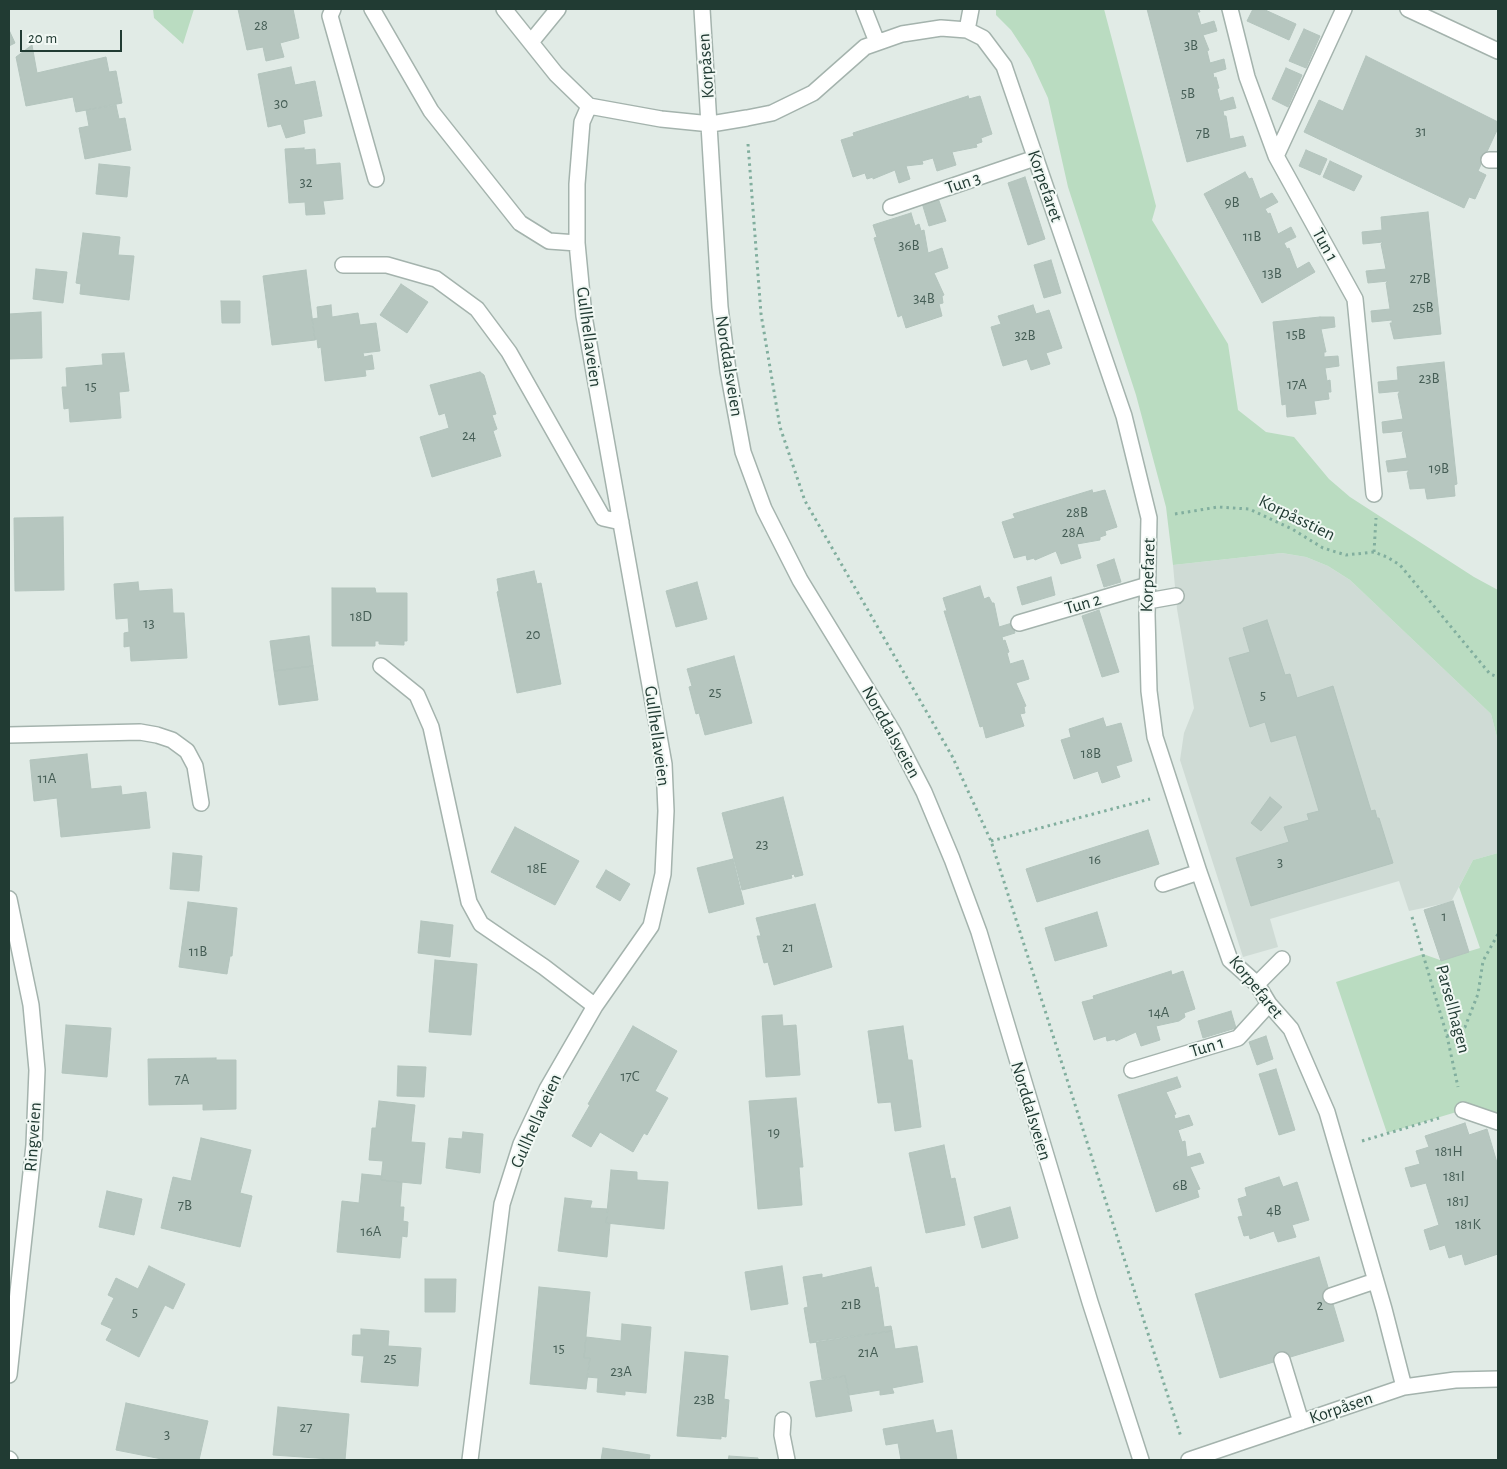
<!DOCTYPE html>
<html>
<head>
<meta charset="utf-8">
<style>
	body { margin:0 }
	#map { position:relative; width:1507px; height:1469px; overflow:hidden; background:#e1ebe6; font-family:"Alegreya Sans",sans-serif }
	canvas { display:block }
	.frame { position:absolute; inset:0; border:10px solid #213b33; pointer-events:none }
	.scale { position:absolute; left:20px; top:30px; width:102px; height:22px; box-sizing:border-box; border:2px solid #213b33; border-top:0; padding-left:6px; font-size:15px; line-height:18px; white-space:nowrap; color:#213b33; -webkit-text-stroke:4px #f1f8f4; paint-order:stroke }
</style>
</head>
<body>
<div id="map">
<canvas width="1507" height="1469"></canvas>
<div class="frame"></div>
<div class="scale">20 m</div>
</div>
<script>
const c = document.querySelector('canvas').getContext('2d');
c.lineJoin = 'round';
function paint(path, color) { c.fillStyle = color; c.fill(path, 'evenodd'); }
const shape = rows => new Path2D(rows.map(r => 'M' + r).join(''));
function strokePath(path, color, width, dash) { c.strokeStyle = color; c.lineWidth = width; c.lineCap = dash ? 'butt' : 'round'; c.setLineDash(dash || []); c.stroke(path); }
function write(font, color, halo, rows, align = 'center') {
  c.font = font + ' "Alegreya Sans",sans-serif'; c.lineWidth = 4; c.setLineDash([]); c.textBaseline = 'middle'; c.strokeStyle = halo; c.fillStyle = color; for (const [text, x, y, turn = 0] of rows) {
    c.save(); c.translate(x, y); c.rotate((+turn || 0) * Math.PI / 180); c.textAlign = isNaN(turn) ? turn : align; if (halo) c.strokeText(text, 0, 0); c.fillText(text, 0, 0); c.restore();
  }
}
paint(shape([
	[1282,553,1306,557,1328,566,1350,580,1491,714,1498,741,1498,853,1473,860,1451,902,1409,911,1399,881,1270,919,1278,947,1243,957,1180,760,1184,733,1194,708,1177,609,1173,565]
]), '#cfdbd5');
paint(shape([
	[153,9,194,9,183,44,154,18],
	[996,9,1104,9,1156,206,1152,220,1228,344,1238,410,1266,432,1294,437,1329,479,1350,497,1474,577,1498,590,1498,741,1491,714,1350,580,1328,566,1306,557,1282,553,1173,565,1166,507,1136,395,1068,187,1048,98,1030,59,1011,30,996,15],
	[1498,853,1498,1122,1463,1110,1387,1133,1336,982,1423,954,1440,960,1480,948,1459,887,1473,860]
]), '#badcc1');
const building = shape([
	[238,9,293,9,299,38,280,43,284,57,266,61,263,47,247,50,238,9],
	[1147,9,1199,9,1200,12,1197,12,1201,25,1214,21,1217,31,1203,35,1209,50,1207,51,1210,63,1224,59,1226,69,1213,73,1214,78,1216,77,1219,88,1217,89,1220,101,1233,97,1236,108,1223,111,1224,116,1226,116,1230,139,1243,136,1246,146,1187,162,1147,9],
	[1253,9,1263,9,1296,24,1289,40,1247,21,1253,9],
	[1304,29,1320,36,1306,68,1289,61,1304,29],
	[9,30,15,43,9,46,9,30],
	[32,45,37,73,106,57,109,72,116,71,122,103,76,112,73,97,26,106,16,57,32,45],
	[1366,56,1498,122,1498,128,1478,171,1486,175,1475,199,1469,197,1464,208,1304,132,1319,100,1343,111,1366,56],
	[291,67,295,85,315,81,322,116,303,120,305,133,286,138,281,124,268,127,258,74,291,67],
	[1286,68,1302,75,1288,107,1272,99,1286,68],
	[968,96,969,99,980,96,992,134,981,138,982,142,976,144,977,147,952,152,956,165,937,171,933,158,922,161,923,164,906,166,910,179,899,183,895,170,873,179,873,177,867,179,865,173,853,177,841,140,854,136,853,133,968,96],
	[116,105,119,119,125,118,131,150,85,159,79,128,89,126,86,110,116,105],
	[304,148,304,150,315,149,316,165,340,163,343,199,323,201,325,214,306,215,305,202,289,203,285,149,304,148],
	[1306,150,1327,159,1320,175,1299,166,1306,150],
	[1330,161,1362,176,1354,191,1323,177,1330,161],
	[99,164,130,167,127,197,96,194,99,164],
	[1245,172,1249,179,1252,178,1260,199,1272,193,1278,202,1265,209,1268,214,1270,213,1278,234,1291,227,1296,237,1284,243,1287,249,1289,248,1297,269,1309,262,1315,272,1262,303,1204,194,1245,172],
	[1025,177,1045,239,1028,245,1008,183,1025,177],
	[938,198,946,221,929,226,922,203,938,198],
	[1428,212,1441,334,1394,339,1390,323,1392,323,1392,320,1372,322,1371,311,1390,309,1386,283,1388,281,1368,283,1366,271,1386,269,1381,244,1383,242,1363,244,1362,232,1382,230,1381,217,1428,212],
	[911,213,915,226,919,224,921,231,924,230,928,253,942,248,948,268,934,273,944,295,942,296,943,303,939,304,942,316,906,328,902,315,898,317,874,238,877,237,873,225,911,213],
	[83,233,120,237,118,255,134,256,129,300,80,294,81,284,76,283,83,233],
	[1051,260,1061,293,1044,298,1034,265,1051,260],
	[36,269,67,272,63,303,33,299,36,269],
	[306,270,315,340,272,345,263,276,306,270],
	[401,284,428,302,407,333,380,315,401,284],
	[221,301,240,301,240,323,222,323,221,301],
	[331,305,332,317,358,313,360,325,376,323,380,351,363,353,364,357,372,355,374,369,365,370,366,376,325,381,321,347,318,348,317,339,315,340,312,319,318,318,317,307,331,305],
	[1033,305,1036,314,1049,310,1062,348,1046,353,1050,364,1031,370,1027,359,1003,366,991,327,1001,324,998,316,1033,305],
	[41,312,42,358,9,359,9,314,41,312],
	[1320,317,1334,317,1335,327,1321,329,1326,352,1324,352,1324,357,1338,356,1339,366,1325,368,1327,381,1330,380,1331,392,1328,392,1329,399,1314,401,1316,414,1287,417,1286,404,1282,405,1273,322,1320,317],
	[124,353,129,391,119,392,121,418,70,422,69,408,64,409,62,387,67,387,66,368,103,365,102,354,124,353],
	[1444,362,1457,484,1454,485,1455,496,1427,499,1425,488,1410,489,1407,473,1409,470,1388,472,1386,461,1407,458,1402,433,1404,431,1383,433,1382,422,1403,419,1398,394,1400,391,1379,393,1378,382,1398,380,1397,367,1444,362],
	[480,372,484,375,496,414,492,415,497,429,493,431,501,456,432,477,420,437,449,428,445,413,439,415,430,385,480,372],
	[1092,490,1093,493,1105,490,1117,527,1105,531,1106,535,1100,537,1100,540,1077,544,1081,558,1061,564,1056,551,1035,560,1034,558,1027,560,1026,555,1014,558,1002,522,1015,518,1013,514,1092,490],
	[63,517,64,590,15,591,14,518,63,517],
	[1114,559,1121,582,1104,587,1097,565,1114,559],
	[534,571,537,584,541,583,561,684,517,693,497,592,499,591,497,579,534,571],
	[1051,577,1055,595,1022,605,1017,587,1051,577],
	[138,582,139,591,172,589,173,613,184,613,187,658,131,661,130,646,124,647,124,633,129,632,128,618,116,619,114,584,138,582],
	[697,582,707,619,676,627,666,591,697,582],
	[980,586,984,599,989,597,992,603,994,603,999,627,1012,623,1015,633,1002,637,1003,641,1005,640,1009,652,1007,653,1010,664,1023,660,1029,679,1016,683,1026,706,1024,707,1025,713,1020,714,1024,726,986,738,983,726,980,727,944,611,947,611,943,598,980,586],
	[332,588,375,588,376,593,407,593,407,641,404,641,404,645,379,644,379,641,375,641,375,646,332,646,332,588],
	[1099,610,1119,672,1102,677,1082,616,1099,610],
	[1267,620,1285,675,1290,674,1297,698,1333,686,1371,811,1375,810,1377,818,1379,818,1393,863,1251,906,1236,858,1289,842,1284,827,1309,820,1307,814,1319,811,1296,735,1271,742,1265,722,1250,727,1229,658,1250,652,1243,628,1267,620],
	[309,636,313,666,274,671,270,641,309,636],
	[734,656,752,723,705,735,699,713,696,714,689,687,692,686,687,669,734,656],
	[313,666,318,700,279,705,274,671,313,666],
	[1103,718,1106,727,1121,723,1132,761,1116,766,1120,777,1102,783,1098,771,1074,779,1061,740,1071,737,1069,729,1103,718],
	[87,754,91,789,121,786,122,795,146,792,150,828,61,837,57,798,34,801,30,760,87,754],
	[783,797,803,875,795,877,794,874,791,875,792,878,742,890,722,813,783,797],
	[1270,797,1282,807,1261,831,1251,823,1270,797],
	[515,827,579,861,555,905,491,872,515,827],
	[1148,830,1159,864,1037,902,1026,869,1148,830],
	[173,853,202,856,199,891,170,889,173,853],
	[733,859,744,904,709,913,697,868,733,859],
	[606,870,630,884,620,901,596,887,606,870],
	[1453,901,1469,952,1441,961,1424,910,1453,901],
	[188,902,237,908,232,956,230,956,227,974,179,967,188,902],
	[815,904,832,967,774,985,768,962,764,963,757,936,761,936,756,918,815,904],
	[1097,912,1107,946,1055,961,1045,928,1097,912],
	[421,921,453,925,450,957,418,953,421,921],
	[435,960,477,964,471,1035,429,1032,435,960],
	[1171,971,1172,975,1183,971,1195,1009,1184,1013,1185,1017,1179,1021,1156,1026,1160,1040,1141,1046,1136,1032,1116,1041,1115,1039,1107,1041,1106,1036,1094,1040,1082,1002,1094,999,1093,996,1171,971],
	[1231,1011,1236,1028,1203,1038,1198,1021,1231,1011],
	[782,1015,783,1026,796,1025,800,1075,766,1077,762,1016,782,1015],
	[66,1025,111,1028,107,1077,62,1073,66,1025],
	[633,1026,677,1051,655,1091,668,1098,647,1135,644,1133,633,1152,600,1132,591,1147,572,1136,590,1105,588,1104,633,1026],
	[903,1026,908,1060,912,1060,921,1127,895,1131,891,1102,878,1103,868,1031,903,1026],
	[1266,1036,1273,1059,1257,1065,1249,1042,1266,1036],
	[216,1058,216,1060,236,1060,236,1109,203,1110,203,1104,149,1105,148,1059,216,1058],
	[398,1066,426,1067,424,1097,397,1096,398,1066],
	[1276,1069,1295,1130,1279,1135,1259,1074,1276,1069],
	[1177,1077,1181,1087,1166,1092,1176,1114,1174,1115,1175,1119,1189,1115,1193,1125,1178,1130,1182,1142,1185,1141,1187,1157,1200,1153,1204,1163,1190,1167,1200,1189,1197,1190,1199,1197,1156,1212,1118,1095,1177,1077],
	[796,1098,803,1167,799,1167,802,1205,758,1209,749,1101,796,1098],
	[379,1101,415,1105,411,1142,425,1143,421,1184,381,1180,383,1161,369,1160,372,1128,376,1128,379,1101],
	[1465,1123,1469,1135,1487,1129,1498,1166,1498,1254,1465,1265,1462,1254,1449,1258,1445,1245,1430,1250,1424,1230,1439,1225,1426,1183,1411,1187,1405,1168,1420,1164,1416,1151,1429,1147,1425,1136,1465,1123],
	[463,1132,483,1134,480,1173,446,1168,449,1138,462,1139,463,1132],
	[201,1138,251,1150,240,1193,252,1196,240,1247,161,1228,173,1177,191,1181,201,1138],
	[944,1145,951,1179,955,1178,965,1225,926,1233,909,1153,944,1145],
	[611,1170,637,1172,637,1180,668,1182,664,1229,606,1223,611,1170],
	[362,1174,382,1176,381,1180,402,1182,400,1207,404,1207,403,1221,408,1222,407,1237,402,1236,400,1258,337,1252,342,1201,359,1203,362,1174],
	[1279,1177,1283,1187,1297,1182,1309,1220,1292,1225,1296,1237,1278,1242,1274,1231,1250,1239,1249,1235,1244,1236,1238,1217,1243,1216,1238,1199,1247,1196,1245,1188,1279,1177],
	[107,1191,142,1199,134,1235,99,1227,107,1191],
	[565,1198,592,1201,590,1208,608,1209,606,1223,610,1224,607,1257,558,1251,565,1198],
	[1010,1207,1018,1238,982,1248,974,1217,1010,1207],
	[1319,1257,1344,1341,1220,1378,1195,1294,1319,1257],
	[149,1266,185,1284,173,1309,165,1305,139,1357,106,1340,112,1329,101,1324,114,1298,108,1295,116,1278,138,1289,149,1266],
	[782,1266,788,1304,751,1310,745,1272,782,1266],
	[871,1267,875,1288,878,1287,884,1327,891,1326,892,1331,810,1343,804,1308,808,1307,803,1277,822,1274,822,1278,871,1267],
	[425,1279,456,1279,455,1312,425,1312,425,1279],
	[539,1287,590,1292,584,1358,590,1358,586,1389,530,1384,539,1287],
	[622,1324,651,1327,646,1393,625,1391,625,1395,597,1392,598,1378,587,1377,590,1358,584,1358,586,1337,621,1341,622,1324],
	[361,1329,389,1331,388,1346,421,1348,418,1386,361,1382,364,1356,352,1355,353,1335,361,1335,361,1329],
	[892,1331,895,1349,917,1346,923,1382,892,1388,894,1393,880,1395,880,1390,849,1395,845,1376,822,1379,816,1341,892,1331],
	[685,1352,728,1356,724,1399,729,1400,726,1437,721,1436,721,1439,677,1436,685,1352],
	[845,1376,852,1411,816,1417,810,1382,845,1376],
	[126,1403,208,1421,199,1460,167,1460,116,1450,126,1403],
	[278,1407,349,1414,345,1460,273,1455,278,1407],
	[933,1420,936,1433,952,1430,957,1460,901,1460,898,1443,886,1445,883,1429,933,1420],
	[603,1448,650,1455,649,1460,601,1460,603,1448],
	[729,1456,758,1458,758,1460,728,1460,729,1456]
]);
paint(building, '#b6c6bf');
strokePath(building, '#b3c4bd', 1);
const minor = shape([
	[333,9,330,16,376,179],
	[372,9,431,111,520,223,549,241,577,243],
	[504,9,556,74,589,106],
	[702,9,720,307,728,371,743,452,764,509,800,580,893,732,924,792,952,859,979,932,1090,1302,1141,1460],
	[864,9,877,42],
	[1230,9,1247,77,1276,156,1355,299,1374,494],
	[1408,9,1498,51],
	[967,30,971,9],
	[531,42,558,9],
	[589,106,661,119,711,124,747,118,772,113,813,93,865,47,902,34,941,28,967,30,983,38,1004,66,1124,416,1149,518,1147,615,1149,691,1155,737,1199,872,1230,960,1257,984,1269,1004,1291,1029,1327,1112,1384,1309,1404,1387],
	[1276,156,1344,9],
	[1489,160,1498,160],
	[891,207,1035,158],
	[343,265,387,265,436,279,477,309,509,352,603,518,621,522],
	[1148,601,1176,596],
	[1019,623,1148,585],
	[381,666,417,695,431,727,469,902,481,924,544,967,595,1006],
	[9,735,140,732,157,735,172,740,187,751,195,766,201,803],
	[1163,884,1199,872],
	[9,899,31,1005,37,1070,34,1145,9,1375],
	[1257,984,1282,959],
	[1132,1070,1238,1038,1269,1004],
	[1463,1110,1498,1122],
	[1331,1296,1375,1281],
	[1282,1360,1301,1422],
	[783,1420,782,1435,787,1460],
	[9,1459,10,1460],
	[470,1460,502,1204,521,1144,547,1089,595,1006,651,926,663,874,666,811,664,764,584,316,577,243,577,184,582,122,589,106],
	[1189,1460,1404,1387,1455,1380,1498,1379]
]);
strokePath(minor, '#a4b3ad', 18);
strokePath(shape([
	[748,144,761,314,780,427,805,501,952,756,991,841,1181,1437],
	[1175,514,1218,507,1249,509,1292,529,1323,548,1346,555,1374,552,1387,557,1400,565,1490,674,1498,677],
	[1374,552,1376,518],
	[991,841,1150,799],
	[1412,917,1447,1036,1458,1087],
	[1447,1036,1465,1027,1478,994,1483,961,1498,934],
	[1362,1141,1439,1118]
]), '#81ae9e', 3, [2.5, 4]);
strokePath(minor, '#fff', 15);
write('15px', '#465e56', null, [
	["28",261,25],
	["3B",1191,45],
	["5B",1188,93],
	["30",281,103],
	["31",1421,131],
	["7B",1203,133],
	["32",306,182],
	["9B",1232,202],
	["11B",1252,236],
	["36B",909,245],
	["13B",1272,273],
	["27B",1420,278],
	["34B",924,298],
	["25B",1423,307],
	["15B",1296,334],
	["32B",1025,335],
	["23B",1429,378],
	["17A",1297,384],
	["15",91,386],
	["24",469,435],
	["19B",1439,468],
	["28B",1077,512],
	["28A",1073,532],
	["18D",361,616],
	["13",149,623],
	["20",533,634],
	["25",715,692],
	["5",1263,695],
	["18B",1091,753],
	["11A",47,778],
	["23",762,844],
	["16",1095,859],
	["3",1280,862],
	["18E",537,868],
	["1",1444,916],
	["21",788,947],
	["11B",198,951],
	["14A",1159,1012],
	["17C",630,1076],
	["7A",182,1079],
	["19",774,1132],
	["181H",1449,1151],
	["181I",1454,1176],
	["6B",1180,1185],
	["181J",1458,1201],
	["7B",185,1205],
	["4B",1274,1210],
	["181K",1468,1224],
	["16A",371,1231],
	["21B",851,1304],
	["2",1320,1305],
	["5",135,1312],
	["15",559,1348],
	["21A",868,1352],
	["25",390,1358],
	["23A",621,1371],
	["23B",704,1399],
	["27",306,1427],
	["3",167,1434]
]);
write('18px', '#213b33', '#f1f8f4', [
	["Korpåsen",706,66,-94],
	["Tun 3",963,183,-19],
	["Korpefaret",1045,186,71],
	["Tun 1",1325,245,61],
	["Gullhellaveien",589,337,82],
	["Norddalsveien",729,366,81],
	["Korpåsstien",1297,518,26],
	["Korpefaret",1148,575,-88],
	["Tun 2",1083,604,-16],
	["Norddalsveien",891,732,61],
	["Gullhellaveien",657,736,82],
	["Korpefaret",1256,987,51],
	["Parsellhagen",1453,1009,75],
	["Tun 1",1207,1047,-17],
	["Norddalsveien",1031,1111,73],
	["Gullhellaveien",536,1121,-66],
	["Ringveien",33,1137,-86],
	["Korpåsen",1341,1408,-19]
]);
</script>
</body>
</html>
